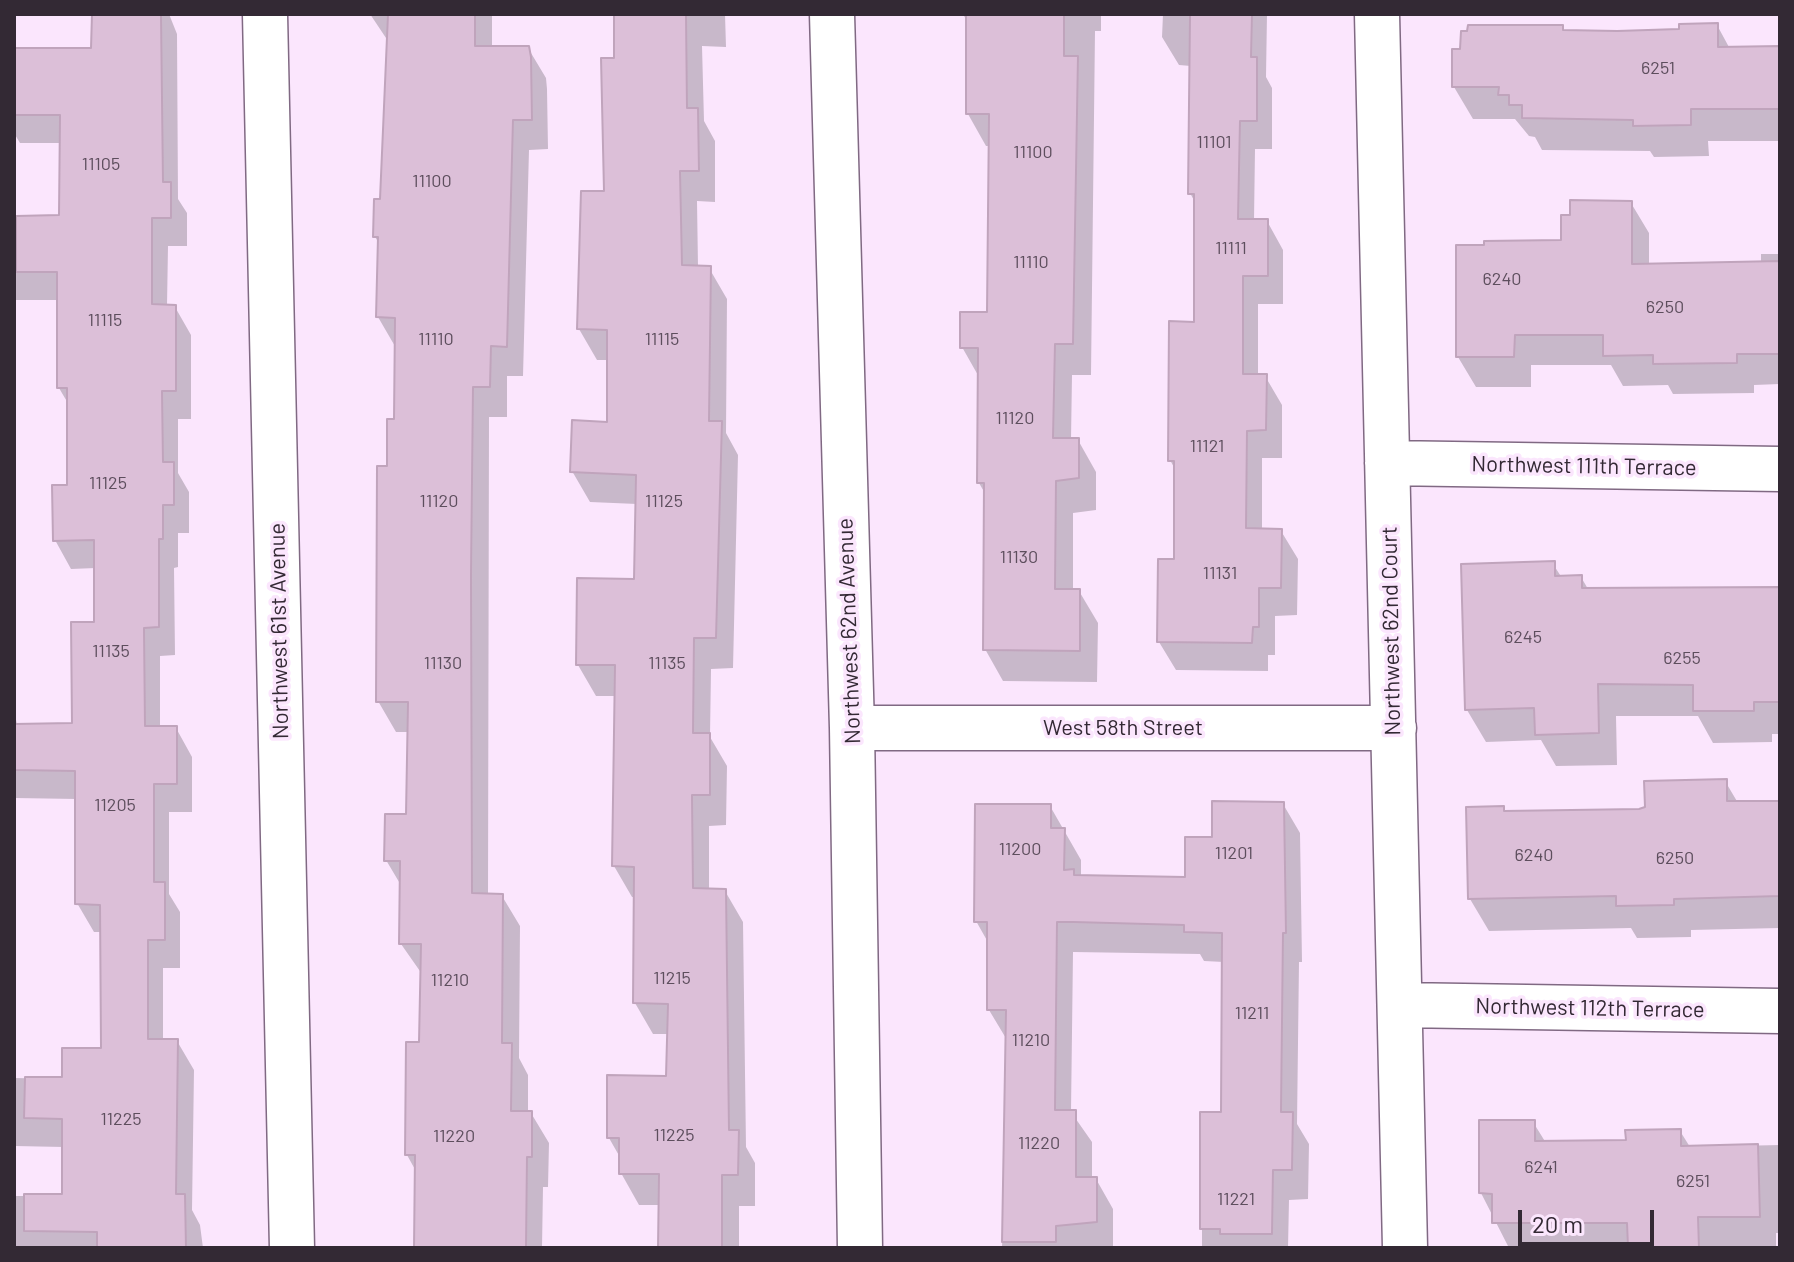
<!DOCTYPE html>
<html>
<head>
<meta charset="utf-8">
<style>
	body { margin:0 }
	#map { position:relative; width:1794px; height:1262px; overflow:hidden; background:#fbe6fd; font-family:Barlow,sans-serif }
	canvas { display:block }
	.frame { position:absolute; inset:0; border:16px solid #332934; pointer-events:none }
	.scale { position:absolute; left:1518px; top:1210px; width:136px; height:36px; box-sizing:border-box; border:4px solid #332934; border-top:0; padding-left:10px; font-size:24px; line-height:28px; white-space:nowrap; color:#332934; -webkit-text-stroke:6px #fbe6fd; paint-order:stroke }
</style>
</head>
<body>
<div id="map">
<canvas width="1794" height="1262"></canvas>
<div class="frame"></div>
<div class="scale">20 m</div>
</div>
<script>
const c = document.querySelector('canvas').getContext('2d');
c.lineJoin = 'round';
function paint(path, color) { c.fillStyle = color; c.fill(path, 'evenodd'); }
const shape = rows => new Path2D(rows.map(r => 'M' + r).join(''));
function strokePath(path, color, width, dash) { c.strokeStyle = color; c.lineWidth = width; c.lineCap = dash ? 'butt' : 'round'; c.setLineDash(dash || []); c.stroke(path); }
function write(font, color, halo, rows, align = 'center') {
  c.font = font + ' Barlow,sans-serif'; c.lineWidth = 7; c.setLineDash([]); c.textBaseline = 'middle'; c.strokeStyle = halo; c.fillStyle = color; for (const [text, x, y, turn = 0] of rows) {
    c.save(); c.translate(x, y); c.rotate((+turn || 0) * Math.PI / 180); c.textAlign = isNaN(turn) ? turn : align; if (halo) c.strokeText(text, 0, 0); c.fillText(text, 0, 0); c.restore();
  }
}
paint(shape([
	[94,14,169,14,177,34,178,199,187,213,187,246,168,246,167,306,175,307,191,335,191,419,178,419,178,473,189,492,189,533,178,533,178,567,174,568,175,655,160,656,160,728,176,728,192,757,192,812,169,812,169,894,180,912,180,968,163,968,163,1041,177,1041,194,1070,192,1210,200,1225,203,1248,14,1248,14,1196,64,1196,64,1147,14,1146,14,1078,64,1079,103,1050,102,932,94,932,77,903,77,799,14,798,14,709,17,725,74,725,96,624,96,568,71,569,55,540,69,487,69,405,59,388,59,300,14,300,14,218,61,217,62,143,20,143,14,133,14,50,93,50],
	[370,14,492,14,492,48,528,48,546,78,547,89,548,149,529,150,523,376,507,376,507,417,489,417,488,896,502,896,520,926,519,1058,528,1075,528,1113,531,1113,549,1143,548,1187,543,1187,542,1248,416,1248,417,1173,407,1155,421,1044,422,974,401,944,402,887,386,860,408,816,409,732,396,732,378,701,389,468,396,422,396,348,378,317,379,243,375,237,382,201,388,41],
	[616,14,725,14,726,47,702,46,704,121,715,141,715,202,697,201,698,267,709,268,727,299,726,433,738,455,733,668,711,669,710,737,727,766,726,825,709,826,709,890,725,891,743,922,746,1147,755,1163,755,1206,739,1206,739,1248,660,1248,661,1205,639,1205,621,1173,621,1159,609,1138,668,1079,669,1034,653,1034,635,1003,636,897,632,897,614,866,616,696,596,696,578,665,636,581,637,504,590,502,572,471,609,424,609,360,597,360,579,329,606,193],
	[963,14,1101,14,1101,31,1095,31,1091,375,1072,375,1071,440,1078,440,1096,472,1096,510,1073,513,1073,591,1079,591,1098,623,1097,682,1003,681,985,649,986,495,979,483,979,377,962,347,989,314,990,146,986,146,968,114,968,23],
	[1163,14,1267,14,1266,77,1272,88,1272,149,1255,149,1254,221,1267,221,1283,250,1283,304,1258,304,1258,376,1265,376,1282,405,1282,458,1262,458,1262,531,1281,531,1298,559,1297,615,1275,616,1275,655,1268,655,1268,671,1176,670,1159,642,1176,561,1176,471,1170,460,1196,324,1196,204,1190,193,1191,66,1179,65,1162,37],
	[1717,25,1730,49,1780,48,1780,141,1708,141,1709,156,1654,157,1650,151,1542,150,1535,137,1529,136,1515,119,1473,119,1454,87,1562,27,1565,32,1681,31],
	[1631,203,1649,233,1649,265,1761,263,1761,254,1780,254,1780,384,1754,385,1754,393,1673,394,1668,385,1623,386,1611,365,1531,365,1531,387,1476,387,1458,357,1563,242],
	[1553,564,1562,578,1581,577,1588,589,1780,587,1780,734,1772,734,1772,742,1713,743,1698,716,1616,716,1617,765,1556,766,1541,740,1486,742,1467,710],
	[1725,781,1738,803,1780,803,1780,928,1691,930,1691,937,1637,938,1631,928,1489,931,1470,899,1503,808,1505,813,1639,811],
	[1283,804,1300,833,1302,962,1299,962,1297,1124,1309,1144,1308,1199,1289,1200,1288,1248,1202,1248,1202,1114,1223,1114,1224,962,1204,961,1200,954,1073,952,1071,1112,1092,1142,1092,1179,1096,1179,1113,1209,1113,1248,1002,1248,1007,1040,989,1010,989,944,976,921,1050,806,1081,860,1081,877,1187,879,1214,839],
	[1533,1122,1546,1143,1628,1142,1680,1131,1690,1147,1780,1145,1780,1233,1776,1233,1776,1247,1509,1248,1481,1193]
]), '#0003');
const building = shape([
	[92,14,161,14,163,182,171,182,171,218,152,218,152,304,176,305,176,391,162,391,163,462,174,462,174,505,163,505,163,539,159,539,159,627,144,628,145,726,177,726,177,784,154,784,154,882,165,882,165,940,148,940,148,1039,178,1039,176,1194,185,1194,186,1248,97,1248,97,1232,24,1231,24,1194,62,1194,62,1119,24,1118,25,1077,62,1077,62,1048,101,1048,100,905,75,904,75,771,14,770,14,724,72,723,71,622,94,622,94,540,53,541,52,485,67,485,67,388,57,388,57,272,16,272,16,216,59,215,60,115,14,115,14,48,91,48,92,14],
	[388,14,475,14,475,46,529,46,531,57,532,120,513,120,507,347,491,346,490,387,473,387,471,575,472,893,503,894,502,1043,512,1043,511,1111,532,1111,532,1157,527,1157,526,1248,414,1248,415,1155,405,1155,406,1042,419,1042,421,944,399,944,400,861,384,861,385,814,406,814,408,702,376,702,377,466,387,466,387,419,394,419,395,318,376,317,378,237,373,237,374,199,380,199,388,14],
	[614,14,686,14,687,108,698,108,699,171,680,171,682,265,711,266,709,421,722,421,716,638,694,638,693,733,710,733,710,795,692,795,693,888,726,889,729,1130,739,1130,738,1175,722,1175,722,1248,658,1248,659,1174,619,1174,619,1138,607,1138,607,1075,666,1076,668,1004,633,1003,634,867,612,866,615,665,576,665,577,578,634,579,636,475,570,472,572,420,607,422,607,330,577,329,581,191,604,191,601,58,614,58,614,14],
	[966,14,1064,14,1064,56,1078,56,1073,344,1055,344,1053,438,1079,438,1079,478,1056,481,1055,589,1080,589,1080,651,983,650,984,483,977,483,978,348,960,348,960,312,987,312,989,114,966,114,966,14],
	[1190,14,1252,14,1251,57,1257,57,1257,121,1240,121,1238,219,1268,219,1268,276,1243,276,1243,374,1267,374,1266,430,1247,431,1246,528,1282,529,1281,588,1259,588,1259,627,1253,627,1252,643,1157,642,1158,559,1174,559,1174,461,1168,461,1169,321,1194,322,1194,194,1188,194,1190,14],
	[1718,23,1718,47,1780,46,1780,109,1691,109,1691,125,1633,126,1633,120,1522,118,1522,105,1509,105,1509,95,1498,95,1499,87,1452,87,1452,49,1460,49,1461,31,1467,31,1468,25,1563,25,1563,30,1617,31,1679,29,1679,24,1718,23],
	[1570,200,1632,201,1632,264,1780,261,1780,354,1737,354,1737,363,1653,364,1653,355,1603,356,1603,335,1515,335,1514,357,1456,357,1456,245,1484,245,1484,241,1561,240,1561,215,1570,215,1570,200],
	[1555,561,1555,576,1582,575,1582,588,1780,587,1780,702,1754,702,1754,711,1693,711,1693,685,1598,684,1599,733,1535,735,1534,708,1465,710,1461,564,1555,561],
	[1727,779,1727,801,1780,801,1780,896,1674,899,1674,905,1616,906,1616,896,1468,899,1466,807,1504,806,1504,811,1639,809,1645,807,1644,781,1727,779],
	[1212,801,1284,802,1286,933,1283,933,1281,1112,1293,1112,1292,1170,1273,1170,1272,1234,1220,1234,1220,1229,1200,1229,1200,1112,1221,1112,1222,933,1184,932,1184,925,1073,922,1057,922,1055,1110,1076,1110,1076,1177,1097,1177,1097,1222,1056,1226,1056,1242,1002,1242,1006,1010,987,1010,987,922,974,922,975,804,1051,804,1051,828,1065,828,1064,870,1074,869,1074,875,1185,877,1185,837,1212,837,1212,801],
	[1479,1120,1535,1120,1535,1141,1626,1140,1625,1130,1681,1129,1681,1146,1758,1144,1760,1217,1698,1217,1699,1248,1628,1248,1627,1223,1492,1223,1492,1194,1479,1193,1479,1120]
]);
paint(building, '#dcbfd8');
strokePath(building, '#c0a4bc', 2);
const minor = shape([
	[265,14,292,1248],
	[832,14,852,728,860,1248],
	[1377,14,1405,1248],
	[1387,463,1780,469],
	[852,728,1394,728],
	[1400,1005,1780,1011]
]);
strokePath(minor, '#806983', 47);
strokePath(minor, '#fff', 44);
write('18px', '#5d4e5d', null, [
	["6251",1658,68],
	["11101",1214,142],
	["11100",1033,152],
	["11105",101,164],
	["11100",432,181],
	["11111",1231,248],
	["11110",1031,262],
	["6240",1502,279],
	["6250",1665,307],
	["11115",105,320],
	["11110",436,339],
	["11115",662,339],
	["11120",1015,418],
	["11121",1207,446],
	["11125",108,483],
	["11120",439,501],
	["11125",664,501],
	["11130",1019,557],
	["11131",1220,573],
	["6245",1523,637],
	["11135",111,651],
	["6255",1682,658],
	["11130",443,663],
	["11135",667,663],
	["11205",115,805],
	["11200",1020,849],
	["11201",1234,853],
	["6240",1534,855],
	["6250",1675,858],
	["11215",672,978],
	["11210",450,980],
	["11211",1252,1013],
	["11210",1031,1040],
	["11225",121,1119],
	["11225",674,1135],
	["11220",454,1136],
	["11220",1039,1143],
	["6241",1541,1167],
	["6251",1693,1181],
	["11221",1236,1199]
]);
write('22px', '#332934', '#fbe6fd', [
	["Northwest 111th Terrace",1584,466,1],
	["Northwest 61st Avenue",279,631,-91],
	["Northwest 62nd Avenue",849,631,-92],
	["Northwest 62nd Court",1391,631,-91],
	["West 58th Street",1123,728],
	["Northwest 112th Terrace",1590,1008,1]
]);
</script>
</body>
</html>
